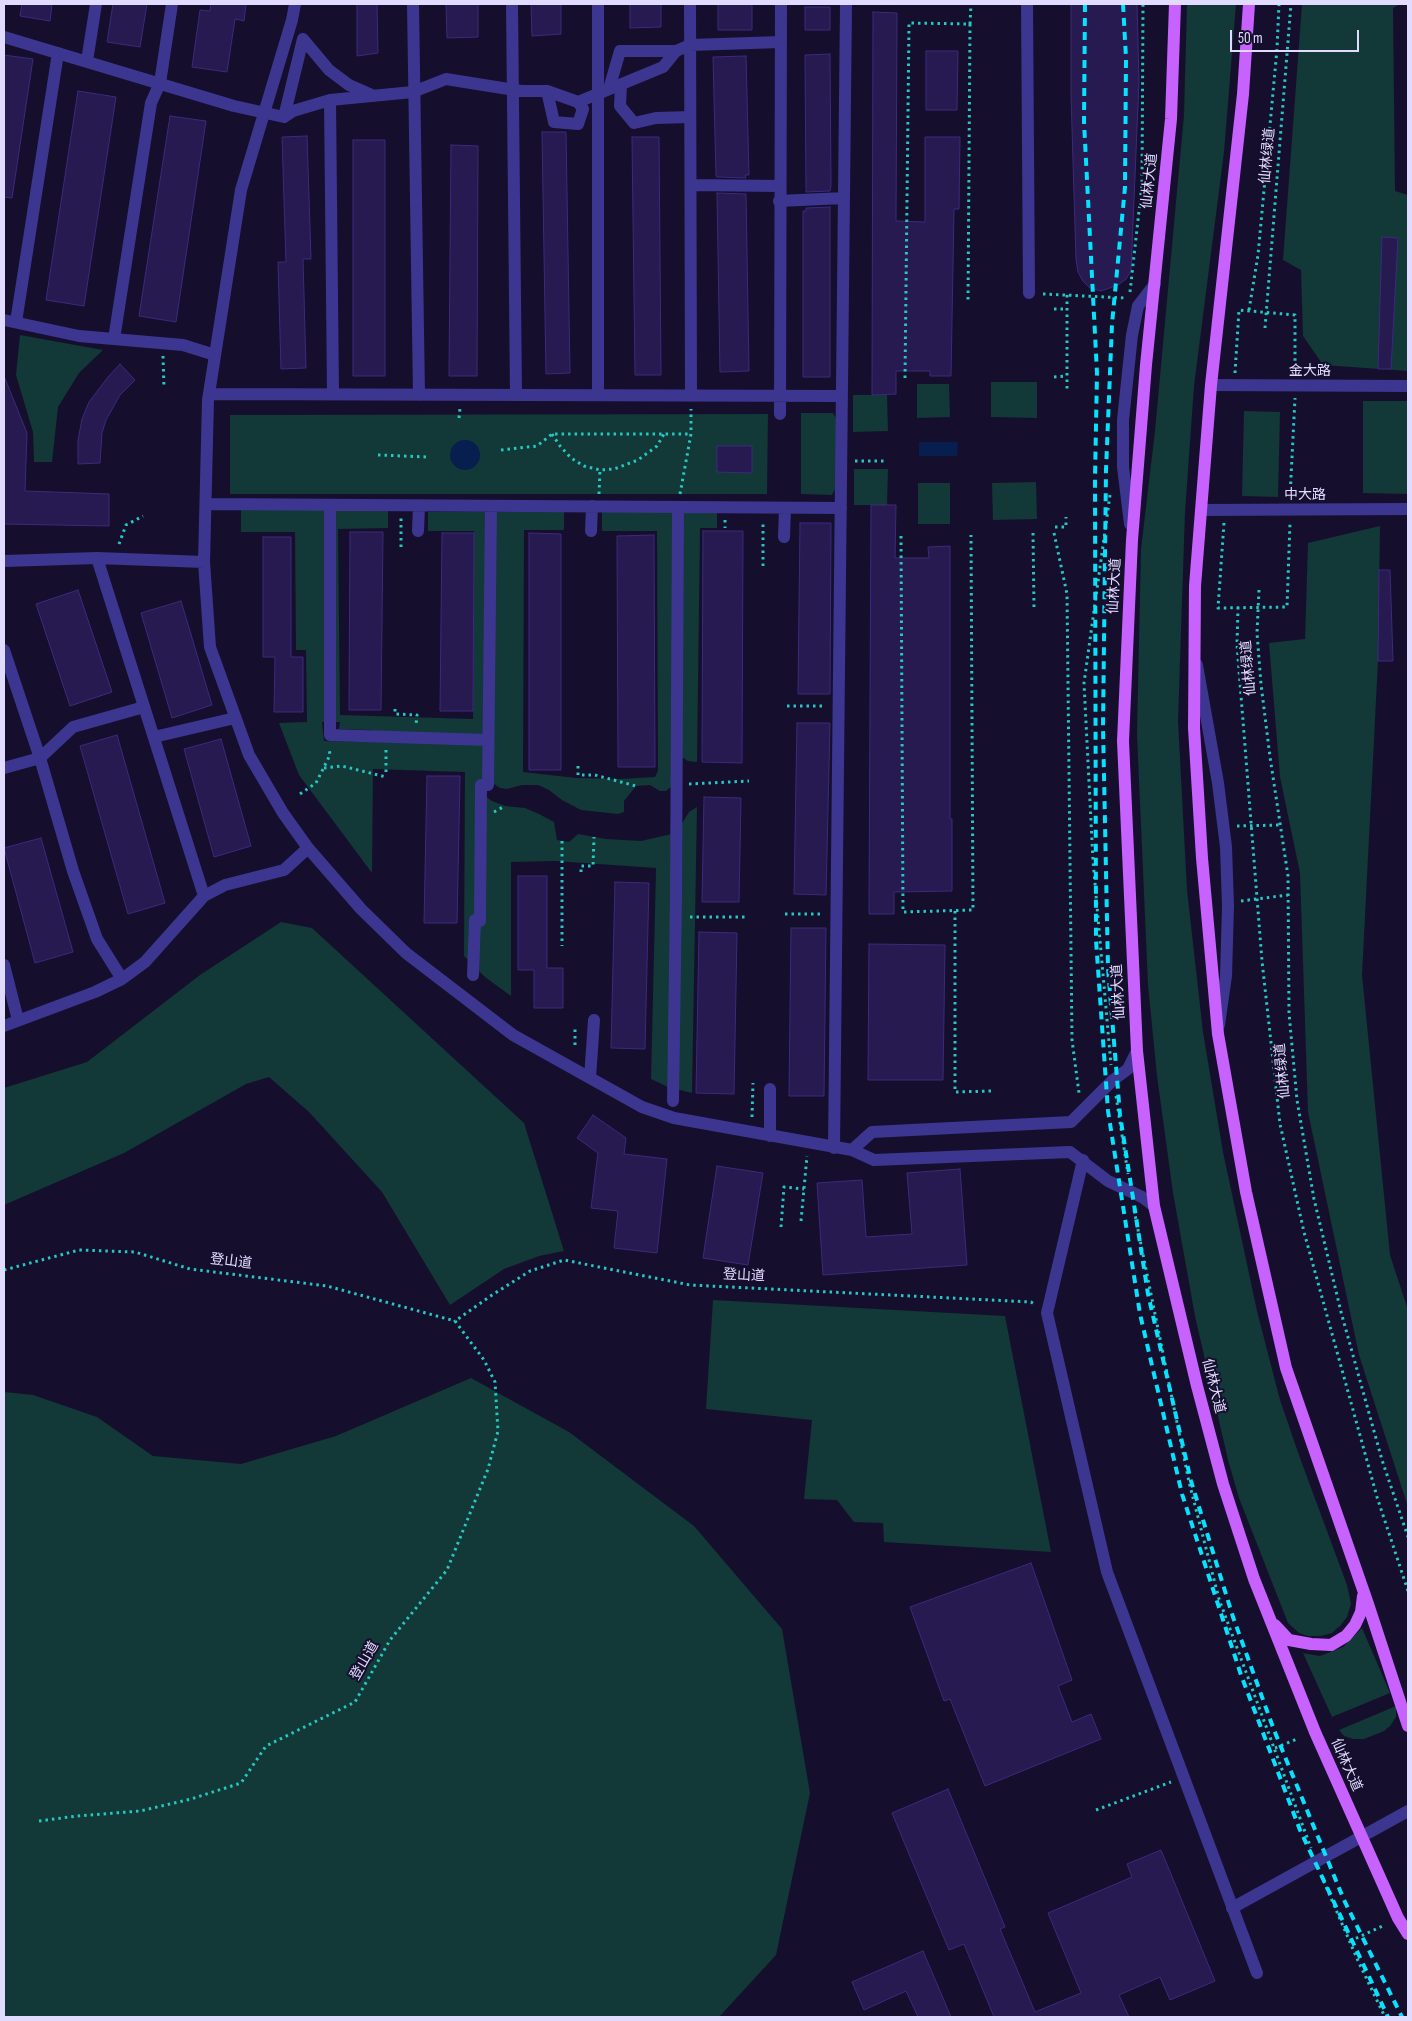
<!DOCTYPE html>
<html>
<head>
<meta charset="utf-8">
<style>
	body { margin:0 }
	#map { position:relative; width:1412px; height:2021px; overflow:hidden; background:#150f2d; font-family:"Sofia Sans Condensed",sans-serif }
	canvas { display:block }
	.frame { position:absolute; inset:0; border:5px solid #e0dbff; pointer-events:none }
	.scale { position:absolute; left:1230px; top:30px; width:129px; height:22px; box-sizing:border-box; border:2px solid #e0dbff; border-top:0; padding-left:6px; font-size:15px; line-height:18px; white-space:nowrap; color:#e0dbff; -webkit-text-stroke:4px #150f2d; paint-order:stroke }
</style>
</head>
<body>
<div id="map">
<canvas width="1412" height="2021"></canvas>
<div class="frame"></div>
<div class="scale">50 m</div>
</div>
<script>
const c = document.querySelector('canvas').getContext('2d');
c.lineJoin = 'round';
function paint(path, color) { c.fillStyle = color; c.fill(path, 'evenodd'); }
const shape = rows => new Path2D(rows.map(r => 'M' + r).join(''));
function strokePath(path, color, width, dash) { c.strokeStyle = color; c.lineWidth = width; c.lineCap = dash ? 'butt' : 'round'; c.setLineDash(dash || []); c.stroke(path); }
function write(font, color, halo, rows, align = 'center') {
  c.font = font + ' "Sofia Sans Condensed","Noto Sans SC",sans-serif'; c.lineWidth = 4; c.setLineDash([]); c.textBaseline = 'middle'; c.strokeStyle = halo; c.fillStyle = color; for (const [text, x, y, turn = 0] of rows) {
    c.save(); c.translate(x, y); c.rotate((+turn || 0) * Math.PI / 180); c.textAlign = isNaN(turn) ? turn : align; if (halo) c.strokeText(text, 0, 0); c.fillText(text, 0, 0); c.restore();
  }
}
paint(shape([
	[1187,4,1236,4,1224,152,1194,386,1185,512,1178,721,1187,890,1203,1032,1223,1152,1257,1311,1280,1400,1300,1458,1347,1585,1351,1604,1347,1617,1340,1626,1332,1633,1321,1636,1308,1636,1299,1633,1288,1623,1239,1498,1228,1460,1195,1316,1173,1193,1157,1076,1148,985,1137,734,1141,549,1155,431,1184,115],
	[1302,4,1400,4,1393,8,1395,191,1408,195,1408,371,1323,365,1303,336,1301,270,1283,260],
	[20,335,103,350,79,373,58,407,52,462,34,462,33,432,16,375],
	[991,382,1037,382,1037,418,991,417],
	[917,384,949,384,950,417,917,418],
	[853,395,887,395,888,431,853,432],
	[1363,401,1408,401,1408,494,1363,493],
	[1244,411,1280,412,1278,497,1242,496],
	[801,413,833,413,838,422,837,485,832,495,801,494],
	[768,414,767,494,230,494,230,415],
	[854,469,888,469,887,505,854,505],
	[1036,482,1037,519,993,520,992,483],
	[918,483,950,483,950,524,918,524],
	[241,510,388,510,388,528,338,529,340,715,473,719,474,531,428,531,428,512,564,512,564,530,524,530,523,772,576,778,620,779,655,777,658,771,657,531,602,531,602,511,717,512,717,528,700,528,697,762,688,761,677,754,677,782,666,791,660,791,650,785,636,786,624,801,624,812,618,814,581,810,562,800,549,790,538,785,522,785,507,789,500,788,488,780,481,793,492,801,505,806,525,808,539,814,554,822,557,840,569,842,578,834,606,839,641,841,676,833,689,812,697,807,692,1093,668,1087,651,1079,656,868,555,861,511,862,511,996,485,977,464,956,465,772,373,769,372,873,299,775,279,723,307,722,306,650,296,650,295,532,241,532],
	[322,722,340,722,339,729,373,730,373,742,324,741],
	[1380,526,1378,661,1362,975,1390,1255,1408,1310,1408,1507,1359,1355,1308,1112,1300,873,1280,777,1269,643,1305,639,1308,543],
	[281,922,312,928,524,1123,564,1251,539,1256,504,1269,450,1305,382,1192,309,1112,269,1077,246,1084,124,1153,4,1205,4,1088,87,1062,200,975],
	[713,1300,1005,1316,1051,1552,884,1542,883,1523,854,1522,837,1500,804,1499,812,1420,706,1409],
	[471,1378,569,1432,694,1526,782,1629,810,1793,776,1955,719,2017,4,2017,4,1392,33,1395,97,1417,153,1456,241,1464,336,1436],
	[1362,1628,1390,1693,1332,1717,1303,1653,1320,1656,1343,1647],
	[1396,1706,1396,1717,1390,1726,1384,1731,1364,1739,1353,1739,1344,1736,1339,1730]
]), '#123837');
paint(shape([
	'450 455a15 15 0 1 1 30 0a15 15 0 1 1-30 0Z',
	[919,442,958,442,957,456,919,456]
]), '#061f4f');
const building = shape([
	[22,4,52,4,50,21,20,16,22,4],
	[113,4,147,4,140,47,107,42,113,4],
	[211,4,246,4,244,21,235,19,227,72,192,67,200,10,210,11,211,4],
	[357,4,377,4,378,53,357,56,357,4],
	[446,4,478,4,478,37,447,38,446,4],
	[531,4,561,4,561,34,532,36,531,4],
	[630,4,661,4,661,27,630,28,630,4],
	[718,4,752,4,752,30,718,30,718,4],
	[1071,4,1137,4,1139,81,1131,271,1126,279,1118,285,1101,291,1090,288,1083,281,1078,272,1076,259,1071,95,1071,4],
	[805,7,830,7,830,30,805,30,805,7],
	[873,12,897,13,896,221,925,222,925,137,960,137,959,209,954,209,951,376,930,376,930,371,896,371,896,394,872,395,873,12],
	[926,51,958,51,957,110,926,110,926,51],
	[830,54,831,186,830,191,806,192,805,55,830,54],
	[4,55,33,59,12,198,4,197,4,55],
	[746,56,749,175,745,175,746,178,717,177,716,176,713,57,746,56],
	[78,91,116,97,84,306,46,300,78,91],
	[170,116,206,121,176,322,139,316,170,116],
	[542,132,566,132,570,373,546,374,542,132],
	[307,136,311,259,303,259,306,368,281,369,278,262,286,262,282,137,307,136],
	[632,137,659,137,661,375,635,375,632,137],
	[353,140,385,140,385,376,353,376,353,140],
	[451,145,478,146,477,376,449,376,451,145],
	[717,193,746,194,749,371,720,372,717,193],
	[830,207,830,377,803,377,803,211,806,211,806,208,830,207],
	[1382,237,1398,238,1391,369,1378,369,1382,237],
	[120,364,135,380,120,395,106,420,102,433,100,463,78,464,78,440,82,419,89,402,108,377,120,364],
	[4,376,27,433,25,491,109,494,109,526,4,524,4,376],
	[717,446,752,446,752,473,717,472,717,446],
	[871,505,896,505,895,558,929,558,928,547,950,546,950,819,952,819,952,891,894,892,894,914,869,914,871,505],
	[800,523,831,523,830,694,798,694,800,523],
	[703,531,743,531,742,763,702,762,703,531],
	[350,532,383,532,381,710,349,710,350,532],
	[442,533,474,533,473,711,440,711,442,533],
	[529,533,561,534,561,770,529,770,529,533],
	[654,535,655,767,618,767,617,536,654,535],
	[263,537,291,537,291,657,303,657,303,712,274,712,275,657,263,657,263,537],
	[1379,570,1390,570,1393,661,1378,661,1379,570],
	[78,590,112,692,70,706,36,604,78,590],
	[181,601,212,705,172,718,141,613,181,601],
	[797,723,830,723,826,895,794,894,797,723],
	[117,735,165,903,128,914,80,746,117,735],
	[221,739,251,846,214,857,184,749,221,739],
	[427,776,460,776,457,923,424,923,427,776],
	[704,797,741,798,739,902,702,902,704,797],
	[41,838,73,952,35,963,4,848,41,838],
	[518,876,547,876,547,968,563,968,563,1008,534,1008,534,970,518,970,518,876],
	[615,882,649,883,645,1049,611,1048,615,882],
	[791,928,826,928,824,1096,789,1096,791,928],
	[699,932,737,933,734,1094,696,1093,699,932],
	[869,944,945,945,943,1080,868,1080,869,944],
	[593,1115,626,1138,624,1154,667,1159,657,1253,614,1248,618,1211,591,1208,598,1153,577,1138,593,1115],
	[717,1166,763,1173,748,1265,703,1258,717,1166],
	[960,1169,967,1265,823,1275,817,1183,862,1180,866,1237,912,1234,907,1173,960,1169],
	[1031,1563,1072,1680,1058,1686,1072,1722,1091,1714,1101,1739,985,1786,950,1699,944,1701,910,1607,1031,1563],
	[948,1789,1005,1927,1000,1929,1035,2012,1081,1993,1048,1913,1132,1877,1127,1864,1161,1850,1215,1981,1170,2000,1160,1977,1119,1995,1129,2017,994,2017,964,1944,949,1950,892,1813,948,1789],
	[923,1951,951,2017,918,2017,906,1991,864,2010,852,1982,923,1951]
]);
paint(building, '#261a50');
strokePath(building, '#3c2a7e', 1);
strokePath(shape([
	[970,24,971,4],
	[1130,292,1142,184,1143,4],
	[1043,294,1126,298],
	[1067,295,1067,392],
	[1054,309,1067,309],
	[1249,310,1258,255,1277,49,1279,4],
	[1265,328,1291,4],
	[163,356,164,388],
	[1235,373,1239,310,1295,315,1295,372],
	[1054,377,1067,376],
	[905,378,909,23,970,24,968,303],
	[459,418,460,408],
	[552,434,560,446,571,458,584,466,600,470,614,469,638,460,657,446,664,434],
	[501,450,537,446,552,434,691,434],
	[378,455,428,457],
	[855,461,887,461],
	[599,494,600,470],
	[680,494,691,434,691,409],
	[1110,495,1084,683,1093,861,1111,1065],
	[1290,497,1295,398],
	[725,520,725,528],
	[1224,523,1218,608,1287,607,1290,523],
	[1055,527,1066,527,1066,517],
	[1033,533,1034,607],
	[1054,533,1067,594,1072,1040,1079,1093],
	[901,536,903,912,973,910,971,535],
	[119,544,126,525,143,516],
	[401,547,401,518],
	[763,566,763,521],
	[1259,590,1257,633,1261,684,1270,757,1288,876,1289,1013,1297,1100,1314,1199,1341,1312,1382,1460,1408,1537],
	[1238,607,1237,645,1262,961,1280,1124,1304,1232,1377,1497,1408,1591],
	[787,706,824,706],
	[395,709,395,714,417,715,416,725],
	[578,766,578,775,595,775,636,786],
	[324,768,342,766,386,777],
	[386,772,386,750],
	[689,784,749,781],
	[300,794,316,783,330,755,329,748],
	[494,812,505,806],
	[1237,826,1280,825],
	[562,841,562,946],
	[581,872,581,866,593,866,594,837],
	[1241,901,1288,895],
	[955,911,955,1092,992,1091],
	[785,914,824,914],
	[690,917,748,917],
	[575,1045,575,1029],
	[1116,1096,1128,1174],
	[752,1117,753,1083],
	[1134,1210,1189,1482,1219,1599,1311,1848],
	[801,1221,807,1156],
	[781,1227,784,1187,804,1189],
	[4,1270,79,1250,135,1252,190,1269,327,1286,455,1321],
	[1275,1748,1297,1739],
	[1096,1810,1171,1782],
	[39,1821,77,1816,140,1811,191,1799,241,1783,266,1746,355,1702,390,1640,447,1570,488,1469,498,1431,495,1382,484,1360,455,1321,492,1295,530,1271,564,1260,690,1285,1031,1302,1034,1304],
	[1321,1875,1359,1963,1385,2017],
	[1350,1941,1385,1925]
]), '#26c8c2', 3, [2.5, 4]);
strokePath(shape([
	[295,4,292,20,241,190,208,400,204,562,210,647,249,755,283,813,308,848,361,909,406,953,513,1035,642,1107,674,1118,852,1150,874,1160,1070,1152,1108,1181,1142,1197,1154,1206],
	[413,4,419,395],
	[512,4,516,395],
	[598,4,598,395],
	[690,4,691,396],
	[1027,4,1029,293],
	[4,37,234,106,284,117,293,111,330,100,413,92,446,79,521,91,547,91,578,102,663,67,676,51,690,45,781,42],
	[303,39,329,70,349,85,374,96],
	[87,61,96,4],
	[621,85,620,106,634,123,656,118,690,117],
	[609,89,620,51,676,51],
	[547,91,554,122,578,124,583,109,578,102],
	[330,100,333,394],
	[284,117,303,39],
	[691,185,779,186],
	[779,201,844,198],
	[4,320,79,336,183,345,215,355],
	[16,322,58,53],
	[114,339,151,103,160,83,172,4],
	[1211,385,1408,386],
	[209,394,842,396],
	[780,414,781,4],
	[206,504,841,508],
	[330,505,330,735,488,740],
	[1202,510,1408,509],
	[1130,524,1123,467,1123,420,1132,335,1138,306,1155,284],
	[418,531,419,506],
	[591,531,592,506],
	[784,537,785,508],
	[97,558,204,896],
	[4,561,97,558,204,562],
	[4,650,40,758,73,871,97,939,122,979],
	[1197,665,1218,783,1226,847,1228,906,1226,976,1219,1025],
	[154,737,235,718],
	[4,768,40,758,73,727,144,707],
	[4,965,18,1020],
	[473,975,475,920,480,921,481,785,488,785,491,506],
	[4,1026,95,992,122,979,145,962,204,896,225,885,284,870,308,848],
	[590,1078,594,1020],
	[673,1101,676,895,678,507],
	[770,1136,770,1089],
	[834,1148,846,4],
	[852,1150,872,1132,1071,1122,1113,1080,1128,1069,1137,1051],
	[1083,1160,1047,1313,1107,1572,1257,1973],
	[1232,1908,1408,1811]
]), '#3c3690', 12);
strokePath(shape([
	[1175,4,1171,119,1146,365,1132,540,1123,741,1137,1051,1154,1206,1197,1386,1223,1484,1254,1579,1315,1732,1398,1918,1408,1934],
	[1249,4,1243,94,1211,385,1195,586,1194,728,1202,858,1218,1034,1246,1192,1286,1368,1368,1604,1408,1726],
	[1275,1625,1289,1640,1311,1644,1331,1645,1346,1636,1355,1625,1361,1612,1363,1596]
]), '#c762ff', 12);
strokePath(shape([
	[1085,4,1084,122,1097,373,1095,478,1096,940,1108,1111,1140,1314,1182,1494,1241,1675,1300,1830,1388,2017],
	[1123,4,1126,58,1125,187,1112,324,1106,470,1103,727,1108,968,1120,1115,1148,1294,1191,1481,1233,1617,1274,1730,1344,1900,1402,2017]
]), '#07e2ff', 4, [8, 6]);
write('14px', '#e0dbff', '#150f2d', [
	["仙林绿道",1268,156,-85],
	["仙林大道",1150,181,-84],
	["金大路",1310,371],
	["中大路",1305,495],
	["仙林大道",1115,586,-87],
	["仙林绿道",1249,668,-95],
	["仙林大道",1119,992,-93],
	["仙林绿道",1283,1071,-95],
	["登山道",231,1262,7],
	["登山道",744,1276,3],
	["仙林大道",1213,1386,76],
	["登山道",365,1661,-60],
	["仙林大道",1346,1765,66]
]);
</script>
</body>
</html>
